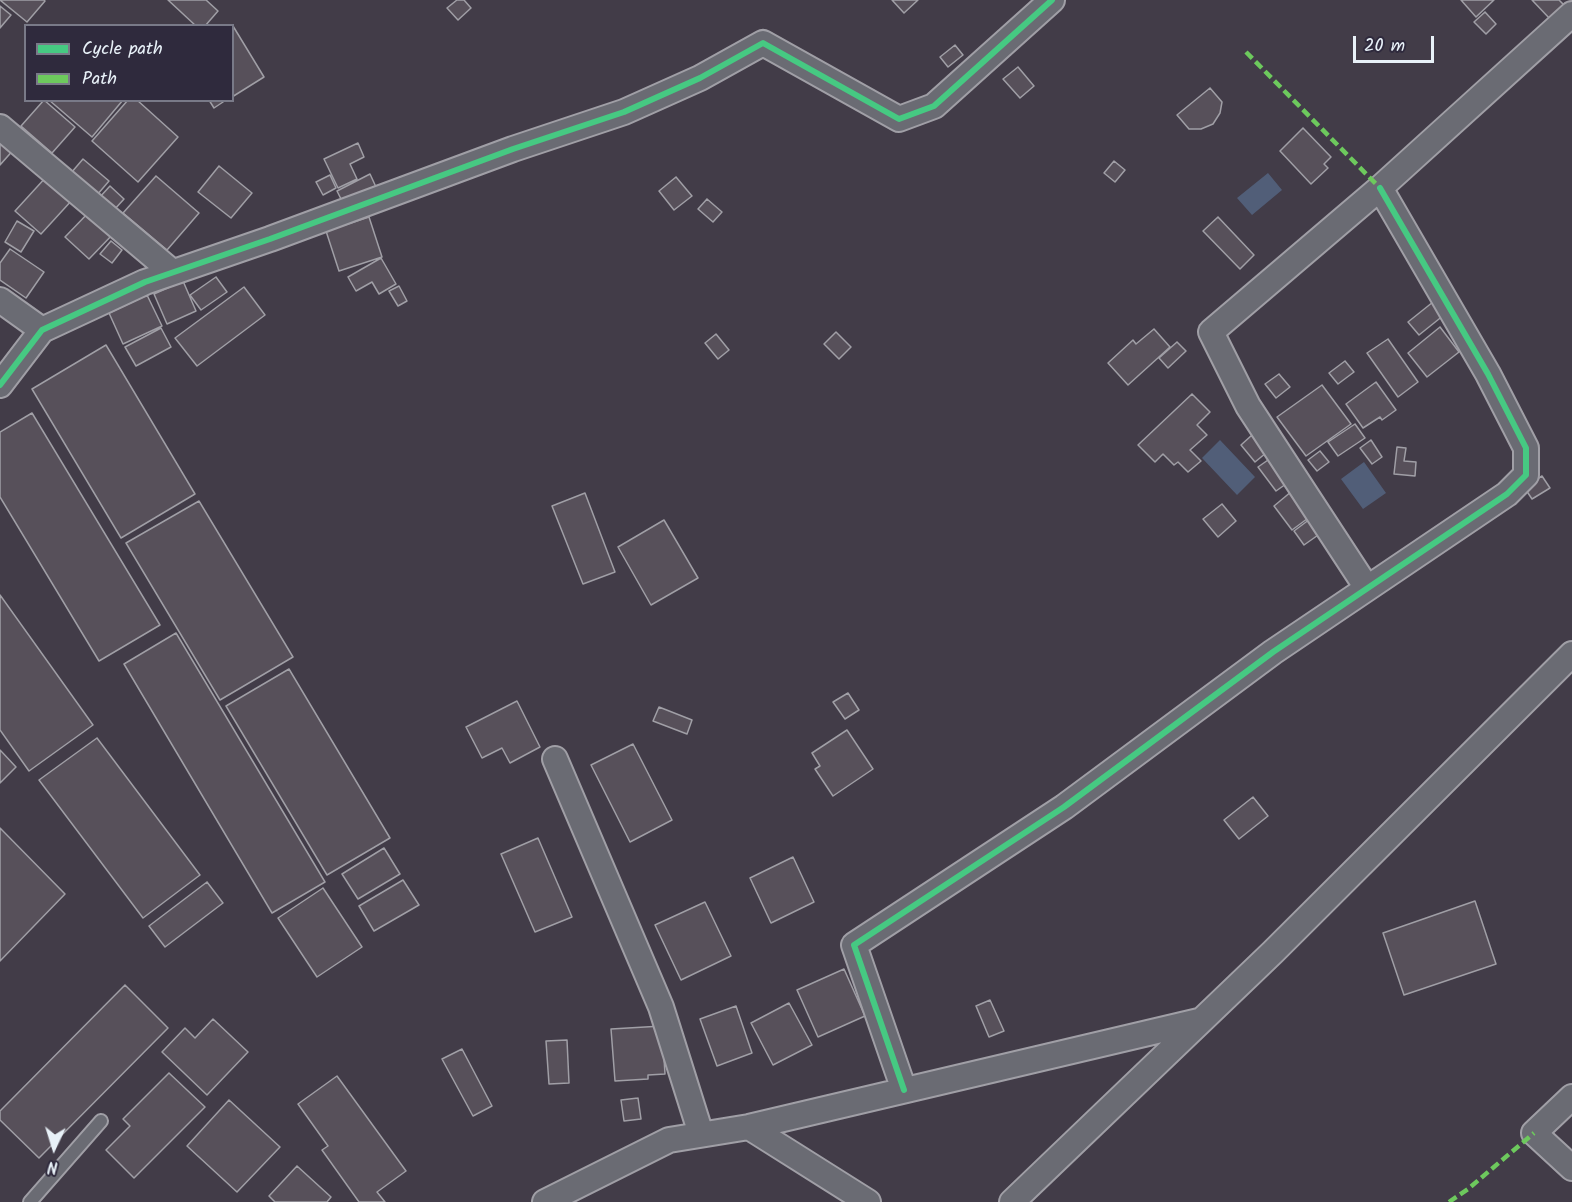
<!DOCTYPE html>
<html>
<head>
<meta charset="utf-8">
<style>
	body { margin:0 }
	#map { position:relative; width:1572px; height:1202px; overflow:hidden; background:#423c48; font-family:Kalam,sans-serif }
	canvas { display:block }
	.legend { position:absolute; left:24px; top:24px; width:210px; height:78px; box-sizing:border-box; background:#2f2a3d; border:2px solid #797a88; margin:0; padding:8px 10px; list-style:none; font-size:18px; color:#e8f1f8 }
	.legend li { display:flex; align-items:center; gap:12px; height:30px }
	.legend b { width:30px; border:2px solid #797a88 }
	.north { position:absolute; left:24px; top:1118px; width:60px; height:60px; -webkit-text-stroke:4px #2f2a3d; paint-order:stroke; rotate:184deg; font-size:16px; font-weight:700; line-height:24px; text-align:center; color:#e8f1f8 }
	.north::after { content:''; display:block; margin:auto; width:21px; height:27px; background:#e8f1f8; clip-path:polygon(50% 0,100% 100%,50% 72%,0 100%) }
	.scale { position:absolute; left:1353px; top:36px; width:81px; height:27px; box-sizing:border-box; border:3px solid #e8f1f8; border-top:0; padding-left:8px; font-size:18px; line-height:21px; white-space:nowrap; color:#e8f1f8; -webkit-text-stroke:4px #2f2a3d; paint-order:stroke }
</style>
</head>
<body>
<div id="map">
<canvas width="1572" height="1202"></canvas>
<ul class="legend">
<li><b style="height:8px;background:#46c982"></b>Cycle path</li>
<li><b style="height:8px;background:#6dc95d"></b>Path</li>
</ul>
<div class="north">N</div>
<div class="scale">20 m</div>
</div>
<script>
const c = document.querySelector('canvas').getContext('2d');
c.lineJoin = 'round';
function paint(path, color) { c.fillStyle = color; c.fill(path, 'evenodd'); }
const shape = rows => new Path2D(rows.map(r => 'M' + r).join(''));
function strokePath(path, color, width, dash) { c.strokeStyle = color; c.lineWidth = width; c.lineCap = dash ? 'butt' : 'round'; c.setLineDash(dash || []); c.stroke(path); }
paint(shape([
	[1268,173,1282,190,1252,215,1237,198],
	[1220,440,1255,477,1237,495,1202,458],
	[1364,462,1386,493,1363,509,1341,479]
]), '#515e78');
const building = shape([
	[0,0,44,0,45,1,27,22,0,0],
	[168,0,206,0,218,11,205,26,196,26,168,0],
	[457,0,464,0,471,8,458,20,447,8,457,0],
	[892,0,918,0,904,13,892,0],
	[1461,0,1494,0,1476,17,1461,0],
	[1532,0,1559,0,1566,7,1551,20,1532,0],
	[0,6,11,15,0,28,0,6],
	[1485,12,1496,24,1486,34,1474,22,1485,12],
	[233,26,264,77,232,97,232,27,233,26],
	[955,45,963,55,948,67,940,57,955,45],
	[1018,67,1034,86,1020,98,1003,79,1018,67],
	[1210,88,1222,102,1220,113,1213,124,1201,129,1189,129,1177,115,1210,88],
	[44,100,75,127,52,153,21,126,44,100],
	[49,100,123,100,92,137,49,100],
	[128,100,137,100,178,137,138,182,92,141,128,100],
	[209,100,226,100,214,108,209,100],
	[1303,128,1331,157,1324,164,1328,168,1311,184,1280,151,1303,128],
	[0,134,16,147,0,165,0,134],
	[358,143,364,157,350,164,357,179,338,188,324,159,358,143],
	[83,159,109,181,97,195,71,173,83,159],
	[1114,161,1125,170,1115,182,1104,173,1114,161],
	[219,166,252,193,231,218,198,192,219,166],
	[370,174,376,187,343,203,337,191,370,174],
	[330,175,336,188,323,195,316,182,330,175],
	[47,176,73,199,41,234,15,211,47,176],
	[156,176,199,213,167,250,123,213,156,176],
	[676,177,692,196,674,210,659,191,676,177],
	[110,186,124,199,114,210,99,198,110,186],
	[707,199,722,212,713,222,698,209,707,199],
	[91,210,115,232,89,259,65,237,91,210],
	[369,217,382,257,339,271,326,231,369,217],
	[1218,217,1254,255,1240,269,1203,231,1218,217],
	[17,221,34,231,21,252,5,242,17,221],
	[111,241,122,250,112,263,100,254,111,241],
	[10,249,44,272,26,298,0,280,0,263,10,249],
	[381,258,396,284,379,294,372,282,356,291,348,277,381,258],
	[216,277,227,292,201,310,190,295,216,277],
	[183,281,196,311,167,324,154,294,183,281],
	[399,286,407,301,398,306,389,291,399,286],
	[244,287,265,315,197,366,175,338,244,287],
	[147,295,162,326,123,344,109,313,147,295],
	[1433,302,1444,315,1419,335,1408,322,1433,302],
	[1440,327,1459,352,1427,377,1408,353,1440,327],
	[161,328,171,347,136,366,125,347,161,328],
	[1154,329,1170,347,1128,385,1108,363,1133,340,1136,344,1154,329],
	[836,332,851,347,839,359,824,344,836,332],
	[716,334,729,350,718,359,705,343,716,334],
	[1388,339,1418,382,1398,397,1367,353,1388,339],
	[1177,342,1186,351,1168,368,1159,358,1177,342],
	[106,345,195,494,121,538,32,389,106,345],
	[1345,361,1354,372,1338,384,1329,373,1345,361],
	[1279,374,1290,387,1276,398,1265,384,1279,374],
	[1376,382,1396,410,1382,420,1380,417,1363,428,1346,404,1376,382],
	[1322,385,1351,424,1306,456,1277,417,1322,385],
	[1192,394,1210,412,1197,425,1207,435,1190,450,1201,461,1188,472,1178,462,1174,465,1163,454,1155,462,1138,445,1192,394],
	[32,413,160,625,99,661,0,497,0,432,32,413],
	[1355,424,1365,438,1338,456,1328,442,1355,424],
	[1252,435,1266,453,1255,462,1241,445,1252,435],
	[1371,440,1382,457,1372,464,1360,448,1371,440],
	[1397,447,1406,448,1404,461,1416,462,1415,476,1394,474,1397,447],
	[1320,451,1329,462,1317,471,1308,460,1320,451],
	[1268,460,1286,484,1276,491,1258,467,1268,460],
	[1542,476,1550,488,1532,499,1524,487,1542,476],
	[1292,491,1311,516,1292,530,1274,506,1292,491],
	[585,493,615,572,583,584,552,506,585,493],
	[199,501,293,657,220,700,126,543,199,501],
	[1222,504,1236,521,1218,537,1203,519,1222,504],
	[1310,519,1321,533,1304,545,1294,531,1310,519],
	[664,520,698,578,651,605,618,547,664,520],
	[0,595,93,725,29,771,0,730,0,595],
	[176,633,325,882,272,913,124,664,176,633],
	[289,669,390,838,327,875,226,706,289,669],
	[848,693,859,710,845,719,833,702,848,693],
	[517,701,540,747,510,763,502,748,482,758,466,727,517,701],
	[659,707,692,720,687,734,653,721,659,707],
	[847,730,873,769,833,796,815,769,820,766,812,753,847,730],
	[97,738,200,875,143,918,39,780,97,738],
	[633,744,672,820,630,842,591,765,633,744],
	[0,750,16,767,0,783,0,750],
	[1253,797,1268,816,1239,839,1224,820,1253,797],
	[0,828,65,894,0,961,0,828],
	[538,838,572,917,535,932,501,854,538,838],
	[384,848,400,874,358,899,342,874,384,848],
	[793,857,814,902,771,923,750,878,793,857],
	[403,880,419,905,374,931,359,906,403,880],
	[207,882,223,903,165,947,149,926,207,882],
	[323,888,362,947,317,977,278,918,323,888],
	[1475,901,1496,964,1404,995,1383,933,1475,901],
	[705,902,731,956,681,980,655,925,705,902],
	[844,969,865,1016,818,1037,797,990,844,969],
	[125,985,168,1028,39,1158,0,1120,0,1111,125,985],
	[990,1000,1004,1031,989,1037,976,1006,990,1000],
	[789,1003,812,1045,773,1065,751,1023,789,1003],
	[736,1006,752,1053,717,1066,700,1019,736,1006],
	[213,1019,248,1052,207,1095,162,1052,185,1028,195,1038,213,1019],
	[662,1026,665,1074,648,1075,648,1079,615,1081,611,1029,662,1026],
	[567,1040,569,1083,549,1084,546,1041,567,1040],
	[462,1049,492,1106,473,1116,442,1059,462,1049],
	[169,1073,205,1107,134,1178,106,1150,130,1126,123,1119,169,1073],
	[337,1076,406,1171,377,1192,385,1202,359,1202,322,1150,328,1146,298,1104,337,1076],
	[638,1098,641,1119,624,1121,621,1100,638,1098],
	[229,1100,280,1147,237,1192,187,1146,229,1100],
	[297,1166,331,1197,327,1202,275,1202,269,1196,297,1166]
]);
paint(building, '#57505a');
strokePath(building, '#a09fa6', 1.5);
const service = shape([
	[30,1202,101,1121]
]);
const minor = shape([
	[0,127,171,271],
	[0,300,42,330],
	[0,385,42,330,145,282,270,239,513,149,624,112,700,78,763,43,899,119,934,106,1052,0],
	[1367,588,1248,406,1211,332,1380,188,1572,14],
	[555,759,661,1007,701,1134],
	[904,1090,854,945,1064,807,1273,652,1507,494,1526,475,1526,448,1488,374,1380,188],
	[1572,1097,1534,1133,1572,1168],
	[749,1127,868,1202],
	[545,1202,669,1140,749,1127,1199,1021],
	[1012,1202,1273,952,1572,654]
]);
strokePath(service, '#a09fa6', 16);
strokePath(minor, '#a09fa6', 28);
strokePath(service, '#6a6b73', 12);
strokePath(minor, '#6a6b73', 24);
strokePath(shape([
	[1246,52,1380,188],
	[1449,1202,1468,1189,1534,1133]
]), '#6dc95d', 4.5, [9, 4.5]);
strokePath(shape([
	[0,385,42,330,145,282,270,239,513,149,624,112,700,78,763,43,899,119,934,106,1052,0],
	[904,1090,854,945,1064,807,1273,652,1507,494,1526,475,1526,448,1488,374,1380,188]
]), '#46c982', 6);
</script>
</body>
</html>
